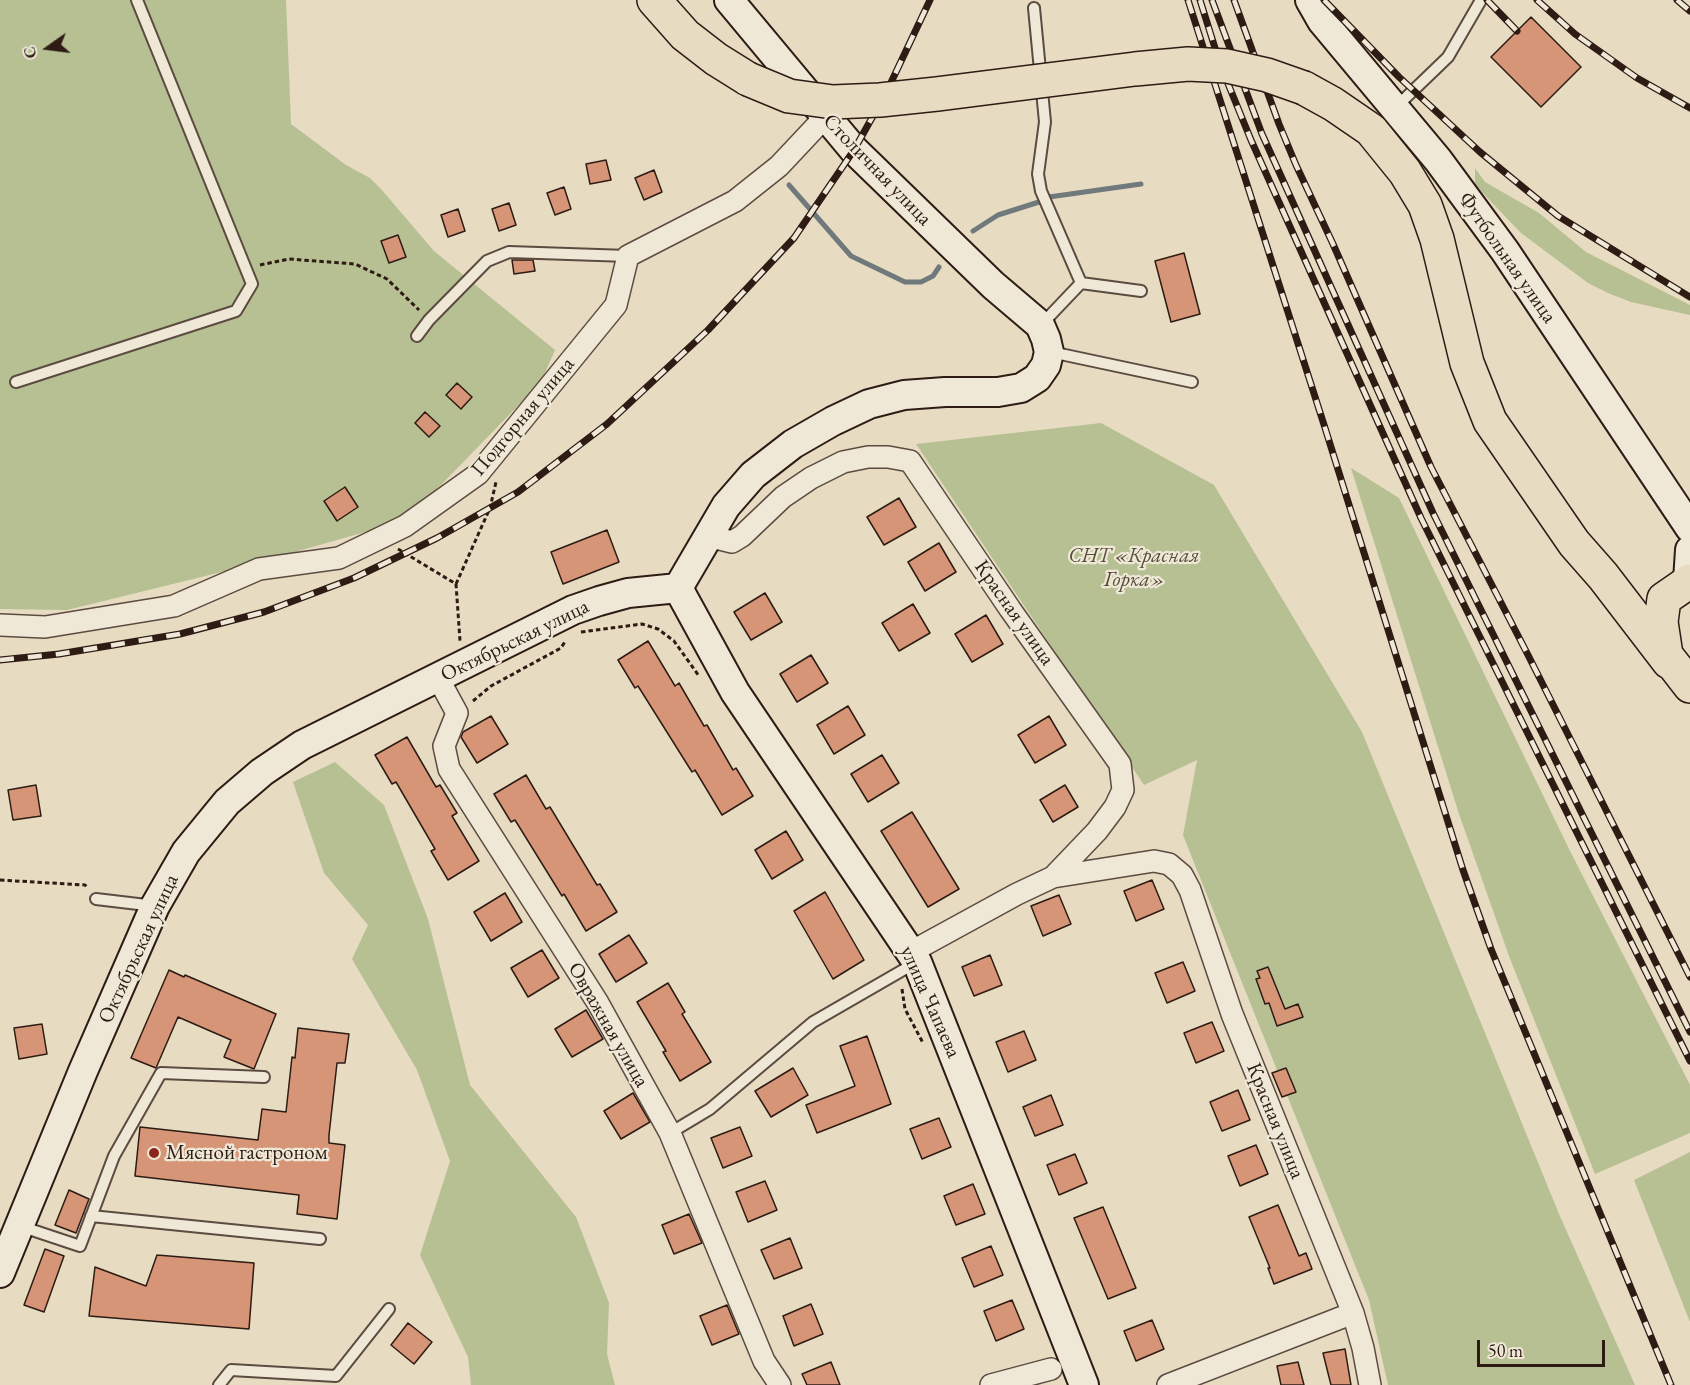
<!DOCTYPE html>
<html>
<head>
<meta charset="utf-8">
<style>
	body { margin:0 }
	#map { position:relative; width:1690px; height:1385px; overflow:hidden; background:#e7dbc2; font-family:"EB Garamond",serif }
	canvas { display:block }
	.north { position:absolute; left:18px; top:18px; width:60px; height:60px; -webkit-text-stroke:4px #efe8d7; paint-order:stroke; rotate:256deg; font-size:16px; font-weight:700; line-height:24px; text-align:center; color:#2d1b14 }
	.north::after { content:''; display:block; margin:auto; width:21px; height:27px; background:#2d1b14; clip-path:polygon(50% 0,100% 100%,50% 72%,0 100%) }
	.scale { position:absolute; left:1477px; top:1340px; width:128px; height:27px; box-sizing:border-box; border:3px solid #2d1b14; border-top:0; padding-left:8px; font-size:18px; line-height:21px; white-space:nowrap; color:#2d1b14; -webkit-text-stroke:4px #efe8d7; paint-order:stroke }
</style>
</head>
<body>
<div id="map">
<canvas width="1690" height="1385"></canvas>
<div class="north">С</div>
<div class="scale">50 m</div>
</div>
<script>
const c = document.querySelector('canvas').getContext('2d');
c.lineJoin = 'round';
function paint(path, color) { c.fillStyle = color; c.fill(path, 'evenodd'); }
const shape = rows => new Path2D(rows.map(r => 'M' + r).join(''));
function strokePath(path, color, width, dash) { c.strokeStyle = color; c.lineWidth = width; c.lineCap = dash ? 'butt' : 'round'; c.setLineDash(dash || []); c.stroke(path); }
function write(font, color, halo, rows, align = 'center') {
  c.font = font + ' "EB Garamond",serif'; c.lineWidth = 4.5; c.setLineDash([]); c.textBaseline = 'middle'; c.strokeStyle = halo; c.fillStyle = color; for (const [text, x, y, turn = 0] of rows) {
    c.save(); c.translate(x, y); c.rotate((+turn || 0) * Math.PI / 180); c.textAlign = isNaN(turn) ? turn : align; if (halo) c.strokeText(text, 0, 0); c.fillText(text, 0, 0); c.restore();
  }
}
paint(shape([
	[0,0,286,0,291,124,346,165,370,178,381,189,434,251,555,350,541,382,407,520,246,566,67,610,0,609],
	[1475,168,1485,182,1539,213,1586,252,1690,305,1690,315,1631,302,1608,293,1588,283,1521,233,1475,185],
	[1101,423,1214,485,1362,732,1559,1214,1635,1385,1388,1385,1369,1300,1183,835,1197,760,1144,785,916,444],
	[1351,468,1399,498,1570,851,1690,1085,1690,1133,1595,1174,1509,956,1459,814],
	[335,762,384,805,428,919,470,1085,576,1217,609,1303,607,1354,615,1385,471,1385,468,1357,420,1255,450,1161,417,1070,352,959,368,925,324,873,293,782],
	[1690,1152,1690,1322,1634,1180]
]), '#b6c093');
strokePath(shape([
	[789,185,851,256,905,282,921,282,933,276,939,267],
	[1049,197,1141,184],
	[973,231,998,215,1039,202]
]), '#70797b', 5);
const building = shape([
	[1531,17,1581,67,1541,107,1491,57,1531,17],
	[606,160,611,180,590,184,586,164,606,160],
	[654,170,662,192,644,200,635,178,654,170],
	[564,187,571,209,555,215,547,193,564,187],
	[509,203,516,225,499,231,492,209,509,203],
	[458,209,465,231,448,237,441,215,458,209],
	[398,235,406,257,389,263,381,241,398,235],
	[1184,253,1200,314,1171,322,1155,261,1184,253],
	[512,260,533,260,535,271,514,274,512,260],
	[457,383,472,397,461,409,446,395,457,383],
	[425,412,440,426,429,437,415,423,425,412],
	[345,487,358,507,337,521,324,501,345,487],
	[899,498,916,527,884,545,867,517,899,498],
	[607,530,619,562,563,584,551,552,607,530],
	[939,543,956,572,925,591,908,562,939,543],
	[765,593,782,622,751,640,734,612,765,593],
	[913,604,930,633,899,651,882,623,913,604],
	[986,615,1003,644,972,662,955,634,986,615],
	[648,641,675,686,679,683,704,726,707,725,733,770,736,768,753,796,722,815,695,770,692,772,638,686,635,688,618,660,648,641],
	[811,655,828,683,797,702,780,674,811,655],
	[848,706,865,735,834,754,817,725,848,706],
	[491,716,508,744,477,763,461,737,463,732,491,716],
	[1049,716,1066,745,1035,763,1018,735,1049,716],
	[407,737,436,787,440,785,457,813,452,816,479,861,448,880,431,851,435,849,396,782,392,784,375,755,407,737],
	[882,755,899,783,868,802,851,774,882,755],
	[526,775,546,809,550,807,597,885,600,884,617,912,586,931,564,894,562,896,515,820,511,822,494,794,526,775],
	[36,785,41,816,13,820,8,790,36,785],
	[1065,785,1078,807,1053,822,1040,800,1065,785],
	[912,812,959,889,928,907,881,831,912,812],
	[786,831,803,860,772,879,755,850,786,831],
	[1152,880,1164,909,1136,921,1124,891,1152,880],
	[825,892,864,960,833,979,794,911,825,892],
	[505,893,522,922,491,941,474,912,505,893],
	[1059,895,1071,924,1043,936,1031,906,1059,895],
	[629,935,647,963,616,982,599,954,629,935],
	[542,950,559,978,528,997,511,968,542,950],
	[990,955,1002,985,974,996,962,967,990,955],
	[1183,962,1195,991,1167,1003,1155,973,1183,962],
	[1268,967,1285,1009,1298,1004,1303,1017,1277,1026,1269,1003,1265,1004,1256,979,1260,978,1257,971,1268,967],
	[169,970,184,977,185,975,276,1014,254,1069,224,1057,231,1040,178,1017,156,1068,131,1058,169,970],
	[668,983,685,1012,682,1014,711,1062,680,1081,663,1052,666,1051,637,1002,668,983],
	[586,1010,603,1039,572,1057,555,1029,586,1010],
	[1212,1022,1224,1051,1196,1063,1184,1033,1212,1022],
	[42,1024,47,1054,19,1059,14,1028,42,1024],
	[298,1028,349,1034,345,1063,337,1063,329,1135,329,1143,345,1145,337,1219,297,1214,299,1195,135,1176,140,1127,258,1140,262,1109,286,1112,292,1057,295,1058,298,1028],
	[1024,1031,1036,1060,1008,1072,996,1042,1024,1031],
	[867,1036,891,1104,817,1133,806,1105,855,1086,840,1046,867,1036],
	[793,1068,808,1095,771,1117,755,1091,793,1068],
	[1286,1068,1296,1092,1282,1097,1272,1073,1286,1068],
	[1238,1090,1250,1120,1222,1131,1210,1102,1238,1090],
	[633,1093,650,1122,621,1139,604,1111,633,1093],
	[1051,1095,1063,1125,1035,1136,1023,1107,1051,1095],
	[939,1118,951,1147,922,1159,910,1129,939,1118],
	[740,1127,752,1156,723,1168,711,1138,740,1127],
	[1256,1145,1268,1174,1240,1186,1228,1156,1256,1145],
	[1075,1154,1087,1183,1059,1195,1047,1165,1075,1154],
	[765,1181,777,1210,748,1222,736,1192,765,1181],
	[973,1184,985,1214,956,1225,944,1196,973,1184],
	[69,1190,89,1199,76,1233,55,1225,69,1190],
	[1278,1205,1299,1256,1306,1253,1312,1269,1274,1284,1268,1268,1270,1268,1249,1217,1278,1205],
	[1103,1207,1136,1288,1108,1299,1074,1218,1103,1207],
	[689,1214,702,1243,674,1254,662,1225,689,1214],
	[790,1238,802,1268,774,1279,761,1250,790,1238],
	[991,1246,1003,1275,974,1287,962,1258,991,1246],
	[45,1249,64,1256,44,1312,24,1305,45,1249],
	[157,1255,254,1263,249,1329,89,1316,95,1267,146,1286,157,1255],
	[1012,1300,1024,1329,996,1341,984,1311,1012,1300],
	[811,1304,823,1334,794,1346,783,1316,811,1304],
	[727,1305,739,1334,712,1345,700,1316,727,1305],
	[1152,1320,1164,1349,1136,1361,1124,1331,1152,1320],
	[408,1323,432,1342,414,1364,391,1345,408,1323],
	[1345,1349,1351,1385,1331,1385,1323,1353,1345,1349],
	[831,1362,840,1385,807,1385,802,1374,831,1362],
	[1298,1362,1304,1385,1281,1385,1277,1366,1298,1362]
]);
paint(building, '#d69577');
strokePath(building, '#2d1b14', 1.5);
const lane = shape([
	[1034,8,1045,122,1038,174,1041,191,1081,283,1141,291],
	[1396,107,1448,57,1481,0],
	[1042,324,1081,283],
	[417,336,429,320,487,261,509,252,628,256],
	[1051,352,1192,382],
	[16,382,236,311,252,284,137,0],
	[96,899,155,906],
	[670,1133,710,1109,813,1022,917,962],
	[91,1216,320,1239],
	[20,1226,80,1246,114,1156,161,1073,264,1077],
	[219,1385,231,1370,336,1376,389,1309]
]);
const street = shape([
	[708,536,732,542,742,536,783,497,811,478,843,462,868,457,888,457,910,461,1010,609,1120,764,1123,790,1115,807,1097,831,1053,877],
	[0,625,45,627,174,606,259,569,339,558,405,526,478,474,616,305,628,256,735,201,779,166,825,117],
	[438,678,457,713,444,746,449,769,598,1003,670,1133,764,1361,780,1385],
	[911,952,1017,894,1053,877,1154,861,1169,864,1182,875,1190,890,1232,1014,1353,1313,1363,1348,1370,1385],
	[991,1385,1051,1369],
	[1168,1385,1353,1313]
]);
const secondary = shape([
	[1310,0,1322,21,1438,160,1505,251,1690,528],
	[1688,581,1690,550],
	[678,588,726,506,753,475,793,444,833,421,869,404,904,395,945,392,998,392,1021,388,1037,378,1046,365,1049,352,1046,339,1040,325,993,285,854,150,729,0],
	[678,588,735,692,917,962,1084,1385],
	[0,1273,83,1071,155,906,186,852,227,802,262,772,302,745,573,610,599,601,628,593,678,588]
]);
const primary = shape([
	[654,0,685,35,716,59,748,79],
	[1304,88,1333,104,1371,130,1405,172,1425,205,1437,239,1467,363,1490,421,1574,543,1603,576,1669,662],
	[1690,581,1664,599,1661,622,1666,655,1690,686]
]);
strokePath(lane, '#5c4b40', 14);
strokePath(street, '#5c4b40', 24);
strokePath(secondary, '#2d1b14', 32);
strokePath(primary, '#2d1b14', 36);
strokePath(shape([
	[260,265,289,259,355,264,387,279,419,310],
	[398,549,456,584,460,641],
	[456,584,490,508,496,482],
	[581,632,642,624,658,629,674,641,699,676],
	[473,701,491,686,561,648,566,640],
	[0,880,85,885,88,888],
	[902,989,905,1009,923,1043]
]), '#2d1b14', 3, [4.5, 3]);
strokePath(lane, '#efe8d7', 10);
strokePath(street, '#efe8d7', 21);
strokePath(secondary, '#efe8d7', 28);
strokePath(primary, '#e7dbc2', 33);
const rail = shape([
	[1188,0,1326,431,1463,870,1491,949,1671,1385],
	[1200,0,1220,64,1251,140,1421,518,1690,1061],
	[1212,0,1262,134,1433,513,1690,1032],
	[1234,0,1279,124,1296,165,1333,244,1431,467,1528,655,1690,977],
	[1324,0,1399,77,1480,152,1558,216,1690,297],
	[1487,0,1517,31],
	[1537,0,1575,34,1637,78,1690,108],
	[1677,0,1690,11],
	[0,660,59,654,180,634,264,612,354,578,437,538,518,492,607,424,708,330,794,238,854,150,887,91,930,0]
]);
strokePath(rail, '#2d1b14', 7);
strokePath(rail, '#efe8d7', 4.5, [14]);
const primaryBridge = shape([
	[748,79,789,96,833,102,880,100,937,94,1135,69,1188,64,1227,66,1267,75,1304,88]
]);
strokePath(primaryBridge, '#2d1b14', 36, []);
strokePath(primaryBridge, '#e7dbc2', 33);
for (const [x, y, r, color] of [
	[154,1153,6,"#8f2418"]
]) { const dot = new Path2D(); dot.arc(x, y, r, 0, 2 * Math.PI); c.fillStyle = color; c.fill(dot); strokePath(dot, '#efe8d7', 2); }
write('21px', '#2d1b14', '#efe8d7', [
	["Столичная улица",877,170,46],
	["Футбольная улица",1507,258,55],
	["Подгорная улица",523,417,-50],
	["Красная улица",1014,613,55],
	["Октябрьская улица",515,641,-26],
	["Октябрьская улица",139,949,-65],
	["улица Чапаева",930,1002,66],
	["Овражная улица",608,1025,60],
	["Красная улица",1275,1121,68]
]);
write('italic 21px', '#564d3a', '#efe8d7', [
	["СНТ «Красная",1134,556],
	["Горка»",1134,580]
]);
write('21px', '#2d1b14', '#efe8d7', [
	["Мясной гастроном",166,1153]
], 'left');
</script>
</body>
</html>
